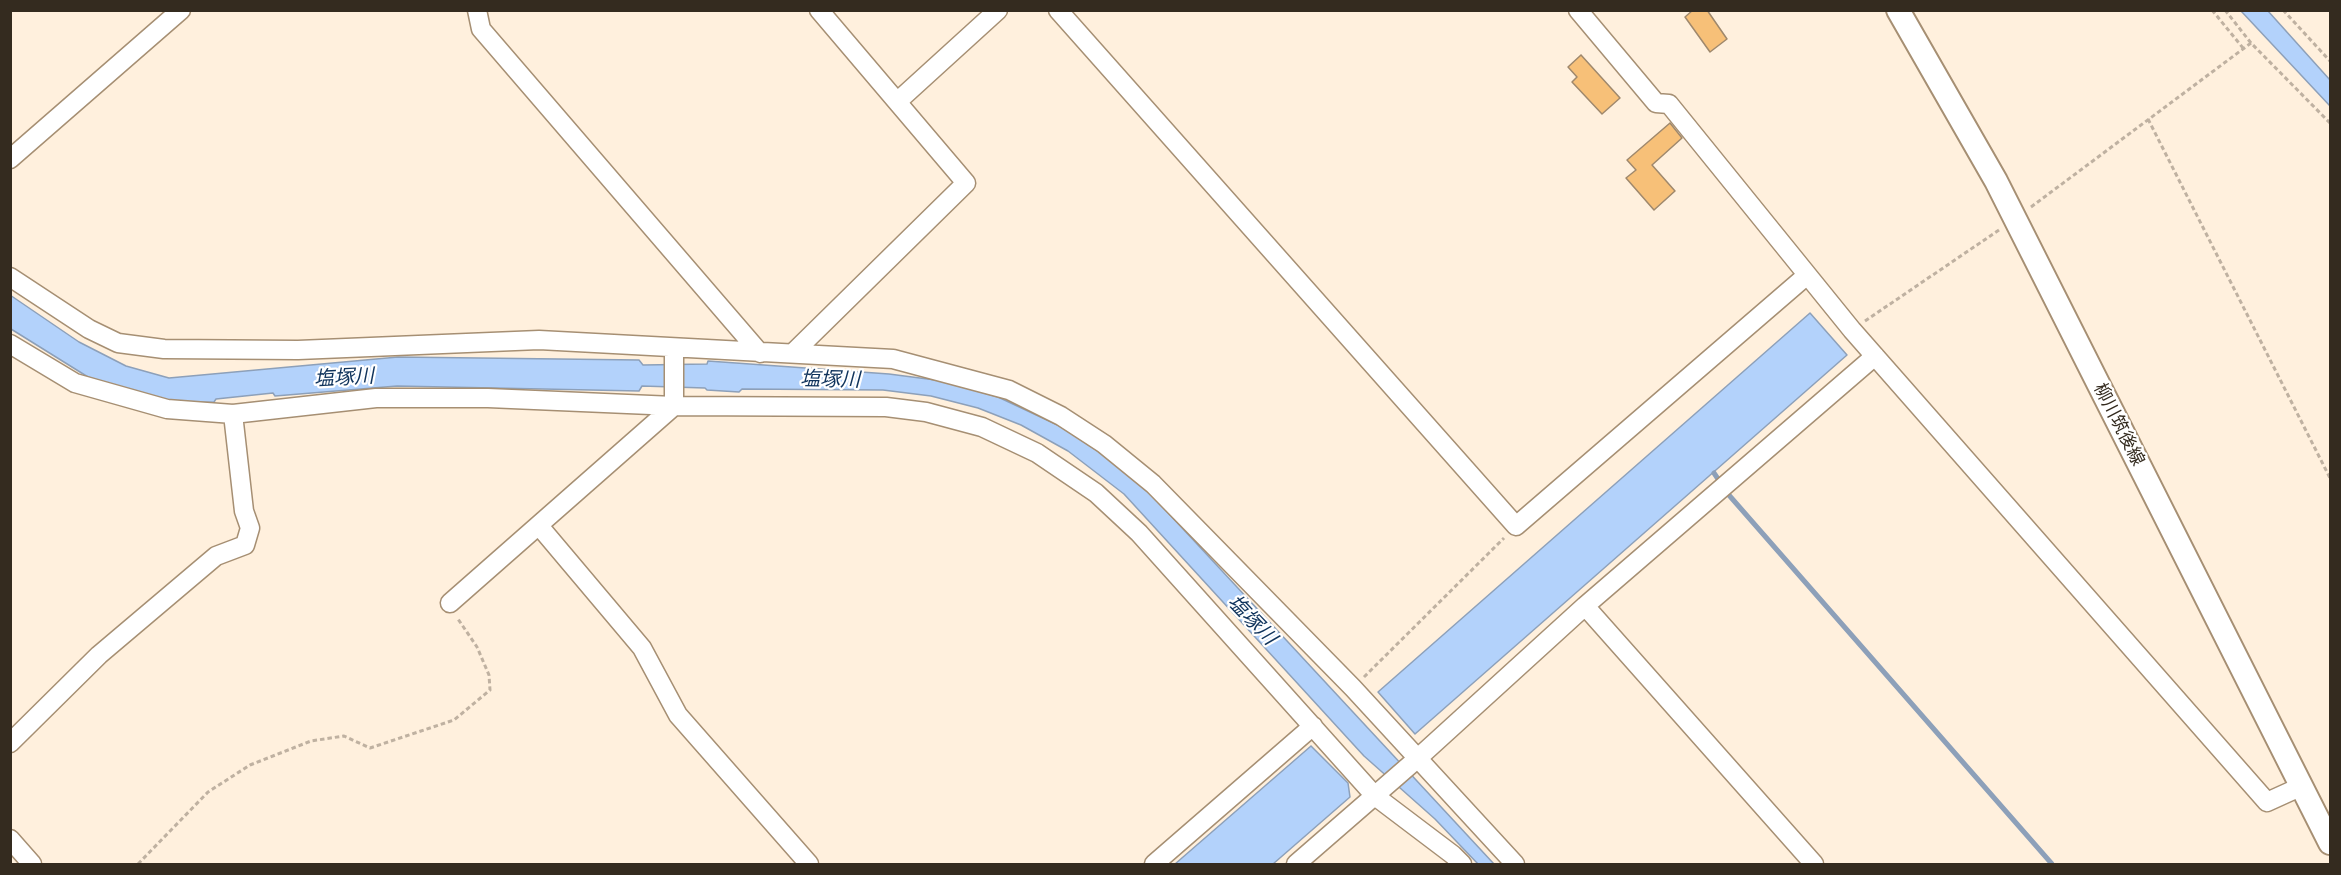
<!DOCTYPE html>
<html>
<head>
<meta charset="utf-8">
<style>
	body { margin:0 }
	#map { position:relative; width:2341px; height:875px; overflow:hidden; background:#fff0dd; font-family:"Titillium Web",sans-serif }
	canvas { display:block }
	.frame { position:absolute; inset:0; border:12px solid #342b1f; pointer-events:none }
</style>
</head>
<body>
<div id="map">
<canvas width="2341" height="875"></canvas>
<div class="frame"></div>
</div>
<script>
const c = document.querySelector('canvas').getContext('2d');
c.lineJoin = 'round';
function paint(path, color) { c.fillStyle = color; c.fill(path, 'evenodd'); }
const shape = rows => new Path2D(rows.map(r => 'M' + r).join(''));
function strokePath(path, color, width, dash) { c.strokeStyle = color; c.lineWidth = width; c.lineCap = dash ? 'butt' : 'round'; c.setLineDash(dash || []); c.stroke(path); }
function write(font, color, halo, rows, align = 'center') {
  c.font = font + ' "Titillium Web","Noto Sans JP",sans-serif'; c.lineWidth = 4.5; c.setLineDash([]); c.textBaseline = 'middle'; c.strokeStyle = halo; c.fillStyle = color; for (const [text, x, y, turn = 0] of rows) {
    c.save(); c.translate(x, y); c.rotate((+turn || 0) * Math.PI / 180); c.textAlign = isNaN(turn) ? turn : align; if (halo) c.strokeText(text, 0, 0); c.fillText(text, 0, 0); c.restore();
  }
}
const water = shape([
	[2241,11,2268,11,2330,80,2330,106,2241,11],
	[10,295,79,342,126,366,169,378,398,357,639,360,643,365,707,364,708,361,889,374,943,381,998,397,1064,428,1109,459,1146,489,1494,864,1478,864,1435,819,1364,756,1124,494,1068,451,1021,425,978,408,931,396,883,390,742,389,739,392,707,390,705,388,642,386,639,391,397,386,275,396,273,393,216,399,214,402,167,403,88,377,11,329,10,295],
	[1810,313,1847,355,1415,734,1378,692,1810,313],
	[1311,746,1348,783,1350,797,1273,864,1175,864,1311,746]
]);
paint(water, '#b3d2fb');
strokePath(water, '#8da0b9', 1.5);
strokePath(shape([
	[1714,473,1728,494,2052,864]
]), '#8da0b9', 5);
const building = shape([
	[1693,10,1707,10,1727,39,1710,52,1685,17,1693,10],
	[1581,55,1620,98,1602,114,1572,82,1577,77,1568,67,1581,55],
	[1670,123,1682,138,1652,165,1675,191,1654,210,1626,178,1636,170,1627,160,1670,123]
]);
paint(building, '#f7c078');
strokePath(building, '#9f886c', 1.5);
const minor = shape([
	[477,10,481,29,760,353],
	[1058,10,1516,526,1806,276],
	[1578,10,1656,103,1669,104,1852,330,2267,802,2300,787],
	[898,101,998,10],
	[10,159,181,10],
	[10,277,89,329,118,343,164,349,298,350,539,340,893,359,1009,390,1061,416,1104,444,1153,484,1353,688,1515,864],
	[10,344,75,383,167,409,233,414,376,398,488,398,674,406,886,407,926,412,982,427,1037,453,1096,493,1139,533,1375,796,1453,855,1462,864],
	[793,353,966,183,819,10],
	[540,527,642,648,678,715,809,864],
	[450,603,674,406,674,349],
	[1585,606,1814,864],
	[10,743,99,655,216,556,245,545,250,528,244,511,233,414],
	[10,839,32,864],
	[1154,864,1313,726],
	[1296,864,1418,758,1585,606,1875,356]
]);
const major = shape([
	[1898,10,1996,181,2330,843]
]);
strokePath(minor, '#a68f73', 21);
strokePath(major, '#a68f73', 26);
strokePath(shape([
	[2212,10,2243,48],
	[2225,10,2251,43,2330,123],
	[2283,10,2330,61],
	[2148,119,2330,478],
	[2031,207,2251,43],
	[1865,321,1999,230],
	[1364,677,1504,538],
	[138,864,208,792,250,765,311,741,344,736,370,748,454,720,490,690,489,675,477,647,458,619]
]), '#bfb1a1', 3, [4.5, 3]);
strokePath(minor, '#fff', 18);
strokePath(major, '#fff', 22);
write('18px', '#342b1f', '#fff', [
	["柳川筑後線",2118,425,63]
]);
write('italic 20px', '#0f335c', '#fff', [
	["塩塚川",344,379,-3],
	["塩塚川",830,381,1],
	["塩塚川",1251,621,46]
]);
</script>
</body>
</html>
